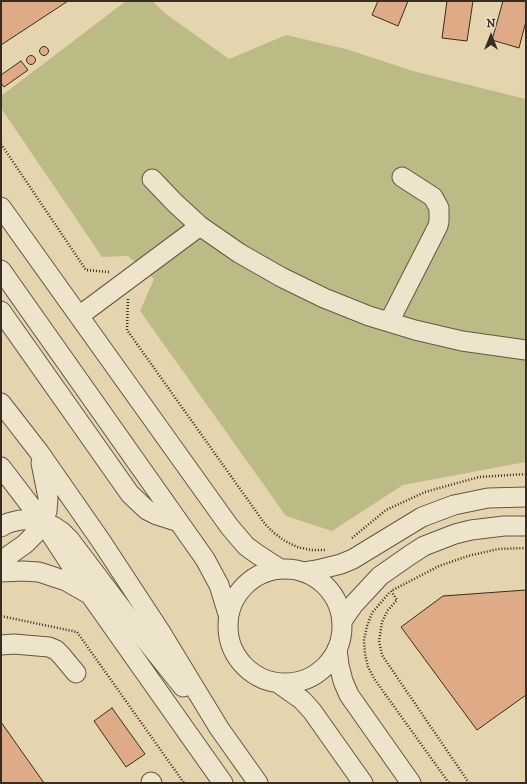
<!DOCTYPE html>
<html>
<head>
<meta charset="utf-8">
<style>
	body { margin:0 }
	#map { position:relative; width:527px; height:784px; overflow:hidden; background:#e5d5af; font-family:"IM FELL DW Pica",serif }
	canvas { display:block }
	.frame { position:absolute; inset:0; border:2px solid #382d20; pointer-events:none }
	.north { position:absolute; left:471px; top:16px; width:40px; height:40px; -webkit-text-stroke:3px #eee4cb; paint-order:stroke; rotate:0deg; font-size:11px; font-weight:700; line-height:16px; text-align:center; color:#382d20 }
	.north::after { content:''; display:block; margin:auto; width:14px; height:18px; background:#382d20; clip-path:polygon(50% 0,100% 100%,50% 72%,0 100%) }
</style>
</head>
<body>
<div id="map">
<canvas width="527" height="784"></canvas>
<div class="frame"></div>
<div class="north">N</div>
</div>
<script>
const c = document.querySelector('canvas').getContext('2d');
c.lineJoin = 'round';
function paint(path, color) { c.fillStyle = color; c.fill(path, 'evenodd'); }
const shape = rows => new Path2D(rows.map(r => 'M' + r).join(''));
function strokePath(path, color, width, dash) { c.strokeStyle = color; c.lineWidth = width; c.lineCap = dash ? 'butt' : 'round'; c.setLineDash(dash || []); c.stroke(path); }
paint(shape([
	[126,1,152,1,166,14,229,59,286,35,346,49,413,71,526,99,526,462,403,485,332,531,286,516,140,311,154,279,128,256,102,257,1,108,1,96]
]), '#bdbb85');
const building = shape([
	[1,1,68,1,1,45,1,1],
	[378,1,408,1,398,26,372,15,378,1],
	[447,1,473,1,467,41,442,38,447,1],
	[503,1,526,1,526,21,519,48,492,40,503,1],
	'39.5 51a4.5 4.5 0 1 1 9 0a4.5 4.5 0 1 1-9 0Z',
	'26.5 60a4.5 4.5 0 1 1 9 0a4.5 4.5 0 1 1-9 0Z',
	[21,61,28,70,4,87,1,83,1,75,21,61],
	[526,590,526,695,477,730,401,627,443,596,526,590],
	[112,708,145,754,126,767,94,721,112,708],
	[1,722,44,783,1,783,1,722]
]);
paint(building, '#dfab87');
strokePath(building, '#382d20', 1);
const minor = shape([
	[152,179,175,203,200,226,239,253,281,277,324,298,369,316,415,330,462,341,526,350],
	[1,207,229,526,246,546,257,554,280,569],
	[1,270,205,559,219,585,228,614],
	[1,311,130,494,147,510,157,515,179,522],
	[79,316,200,226],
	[389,322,438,226,439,221,439,208,433,197,402,177],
	[1,403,39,452,101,541,160,631,219,728,258,783],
	[1,467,43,522,91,596,223,783],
	[1,527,8,523,20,520,31,520,43,522,53,526,62,532,70,540,147,642,183,687],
	[1,561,25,544,35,534,43,522,47,511,48,498,41,463],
	'228 626a57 57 0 1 1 114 0a57 57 0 1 1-114 0Z',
	[1,572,23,571,39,572,66,581,87,593],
	[304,572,317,570,341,564,353,559,422,517,454,505,488,498,526,497],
	[342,621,354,604,380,576,410,555,424,546,455,534,471,530,504,526,526,526],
	[1,645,14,644,49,647,56,650,61,655,76,673],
	[337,649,339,665,343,681,349,695,411,783],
	[278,683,302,700,312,711,363,783],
	[151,782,152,783]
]);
strokePath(minor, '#635744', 21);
strokePath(shape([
	[1,144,86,270,109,272],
	[128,299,127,330,265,524,274,533,285,541,297,547,311,550,325,550],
	[352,538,386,510,425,492,479,477,526,474],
	[389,593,372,613,367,626,364,640,365,654,368,667,375,680,449,783],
	[1,616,77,632,184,783],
	[469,783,382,655,379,641,382,622,388,610,397,600,391,591,439,566,468,556,498,549,526,548]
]), '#382d20', 2.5, [1, 2]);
strokePath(minor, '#eee4cb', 19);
</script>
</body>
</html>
